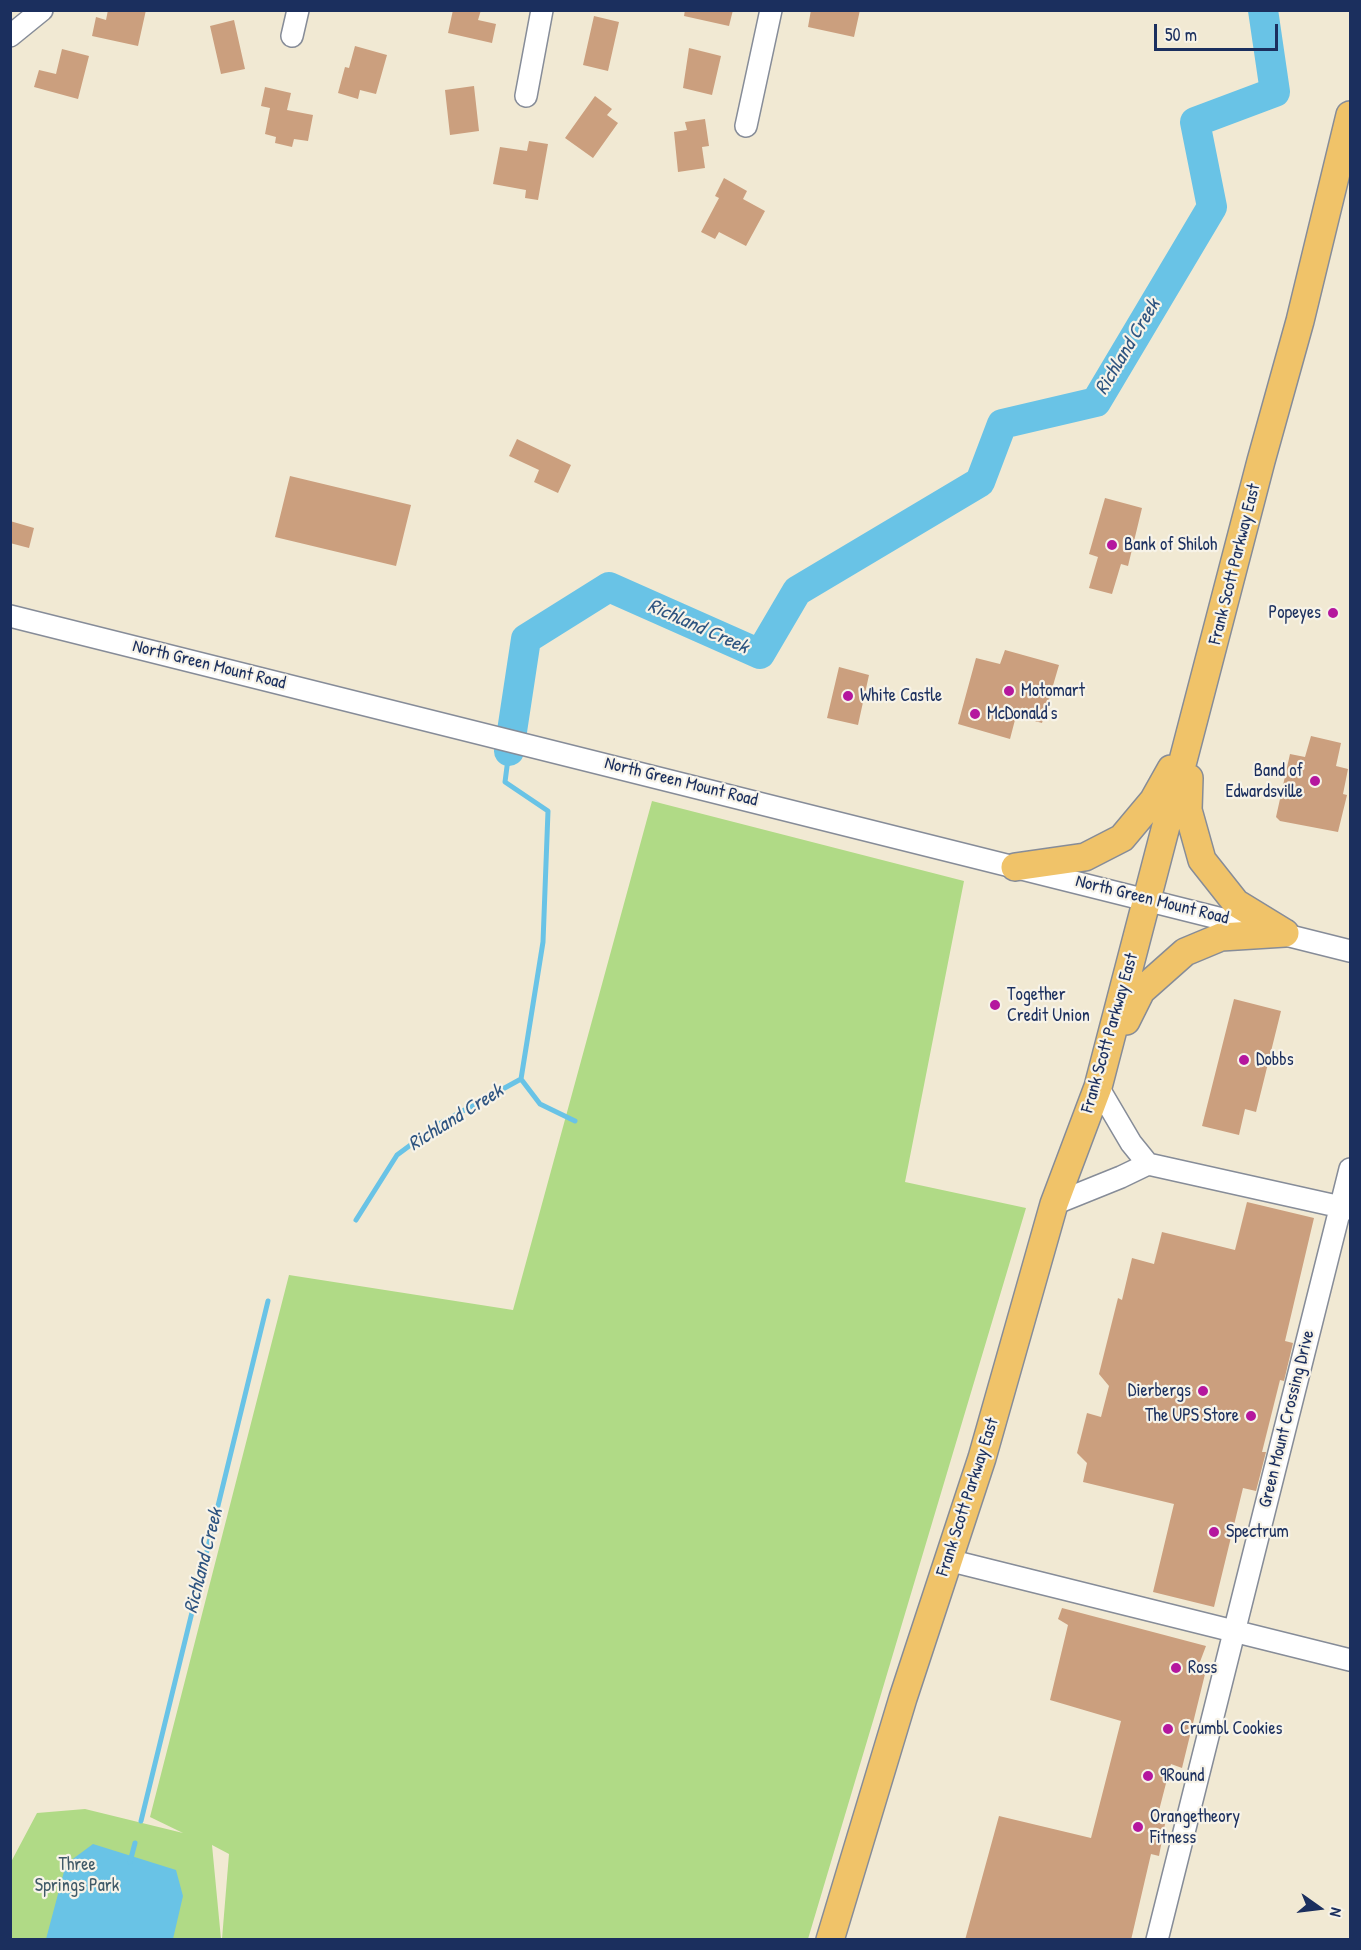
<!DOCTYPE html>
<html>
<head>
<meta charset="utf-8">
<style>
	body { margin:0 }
	#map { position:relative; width:1361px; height:1950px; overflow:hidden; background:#f1e9d3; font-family:"Patrick Hand",sans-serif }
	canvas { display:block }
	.frame { position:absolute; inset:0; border:12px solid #1b2f5e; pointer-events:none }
	.north { position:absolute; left:1289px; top:1878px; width:60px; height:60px; -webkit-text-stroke:4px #f7f3e8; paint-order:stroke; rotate:104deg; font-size:16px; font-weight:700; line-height:24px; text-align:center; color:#1b2f5e }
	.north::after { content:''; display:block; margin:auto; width:21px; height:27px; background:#1b2f5e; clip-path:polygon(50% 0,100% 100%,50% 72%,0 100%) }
	.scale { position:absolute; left:1154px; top:24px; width:124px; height:27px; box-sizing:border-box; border:3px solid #1b2f5e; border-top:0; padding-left:8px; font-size:18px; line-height:21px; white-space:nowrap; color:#1b2f5e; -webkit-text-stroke:4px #f7f3e8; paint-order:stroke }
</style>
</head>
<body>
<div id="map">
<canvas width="1361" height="1950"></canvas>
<div class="frame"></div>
<div class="north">N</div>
<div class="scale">50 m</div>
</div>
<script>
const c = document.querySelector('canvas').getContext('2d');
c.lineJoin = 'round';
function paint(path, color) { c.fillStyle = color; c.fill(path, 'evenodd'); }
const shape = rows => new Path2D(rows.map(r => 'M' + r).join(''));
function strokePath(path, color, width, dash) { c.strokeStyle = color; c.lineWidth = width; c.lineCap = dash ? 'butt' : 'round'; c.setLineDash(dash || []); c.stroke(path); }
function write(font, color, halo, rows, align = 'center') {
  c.font = font + ' "Patrick Hand",sans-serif'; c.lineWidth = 4.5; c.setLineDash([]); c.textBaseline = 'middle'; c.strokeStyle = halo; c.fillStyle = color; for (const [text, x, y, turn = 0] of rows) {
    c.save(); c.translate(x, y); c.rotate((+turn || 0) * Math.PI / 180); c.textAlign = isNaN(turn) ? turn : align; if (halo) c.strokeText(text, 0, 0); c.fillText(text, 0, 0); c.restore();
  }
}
paint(shape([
	[652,801,964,881,905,1182,1026,1208,808,1939,222,1939,229,1854,212,1845,221,1939,11,1940,11,1862,37,1813,85,1809,183,1833,150,1817,289,1275,513,1310]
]), '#b0da86');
paint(shape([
	[93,1844,176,1870,183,1896,173,1939,46,1939,66,1864]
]), '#69c3e6');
strokePath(shape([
	[509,751,505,782,548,811,543,942,521,1079],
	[521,1079,540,1104,575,1121],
	[356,1220,397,1155,439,1124,521,1079],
	[141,1821,268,1301],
	[130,1862,135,1843]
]), '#69c3e6', 5);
strokePath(shape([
	[509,751,526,639,609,587,760,654,797,591,980,482,1002,424,1096,402,1212,207,1195,122,1275,92,1263,10]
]), '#69c3e6', 30);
paint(shape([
	[108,10,146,10,138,46,92,36,96,17,106,20],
	[453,10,481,10,478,20,496,24,492,43,448,33],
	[685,10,733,10,729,26,684,16],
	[811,10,860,10,854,37,808,27],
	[594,16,619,22,608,71,583,65],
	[234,20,245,69,221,74,210,26],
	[355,46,387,55,376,94,360,90,358,99,338,93,345,67,349,68],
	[689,48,721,56,712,95,683,88],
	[62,49,89,56,78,99,34,87,39,70,56,74],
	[474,86,479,131,450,135,445,90],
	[265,87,291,93,287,110,313,115,308,141,294,139,292,147,275,143,276,137,265,134,270,108,261,106],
	[595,96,612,109,607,115,618,123,593,158,565,138],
	[705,119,709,146,702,147,705,168,678,172,674,132,687,130,685,122],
	[529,141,548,144,538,200,525,198,526,190,493,184,500,147,527,151],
	[724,178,747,191,743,199,765,211,746,246,719,232,715,239,701,232,719,198,715,196],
	[517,439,571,465,558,493,534,482,539,470,509,456],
	[290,476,411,505,396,566,275,537],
	[1105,498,1142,508,1128,566,1121,564,1112,594,1089,588,1098,557,1089,554],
	[10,521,34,528,29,548,10,543],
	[1005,650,1059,665,1042,723,1016,716,1010,739,958,724,976,658,1000,664],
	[839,667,869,675,858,725,827,718],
	[1311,736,1341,743,1336,766,1348,769,1343,794,1347,795,1338,832,1280,821,1276,817,1290,754,1305,757],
	[1234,999,1281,1011,1256,1112,1245,1109,1239,1135,1202,1126],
	[1247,1202,1314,1218,1285,1341,1293,1343,1284,1381,1280,1380,1262,1452,1266,1452,1256,1491,1243,1488,1214,1607,1153,1592,1174,1504,1083,1482,1087,1463,1077,1453,1087,1413,1101,1417,1109,1386,1099,1374,1118,1298,1122,1300,1132,1258,1154,1264,1162,1232,1235,1250],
	[1062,1608,1206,1646,1198,1667,1206,1670,1182,1768,1171,1764,1156,1822,1165,1824,1159,1856,1151,1854,1131,1940,965,1940,999,1816,1091,1838,1121,1721,1050,1700,1068,1625,1058,1619]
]), '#cb9f7e');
const minor = shape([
	[10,36,42,10],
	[292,36,298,10],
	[526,96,542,10],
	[746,126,771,10],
	[10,616,1350,951],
	[1098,1087,1131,1143,1148,1164,1350,1209],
	[1054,1204,1121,1177,1148,1164],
	[948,1560,1350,1660],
	[1157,1940,1350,1169]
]);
const major = shape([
	[1189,778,1188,810,1202,860,1236,903,1285,933],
	[1015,867,1085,857,1122,838,1153,801,1171,769],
	[1126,1021,1141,991,1185,952,1221,937,1285,933],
	[830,1940,903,1698,982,1458,1054,1204,1098,1087,1261,461,1300,321,1350,115]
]);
strokePath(minor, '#868c98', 24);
strokePath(major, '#868c98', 30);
strokePath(minor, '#fff', 21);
strokePath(major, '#f0c369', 27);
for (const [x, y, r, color] of [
	[1112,545,6,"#b5179e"],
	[1333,613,6,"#b5179e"],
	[1009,691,6,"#b5179e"],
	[848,696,6,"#b5179e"],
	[975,714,6,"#b5179e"],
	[1315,781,6,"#b5179e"],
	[995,1005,6,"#b5179e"],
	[1244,1060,6,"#b5179e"],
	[1203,1391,6,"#b5179e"],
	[1251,1416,6,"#b5179e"],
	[1214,1532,6,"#b5179e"],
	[1176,1668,6,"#b5179e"],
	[1168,1729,6,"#b5179e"],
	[1148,1776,6,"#b5179e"],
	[1138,1827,6,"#b5179e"]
]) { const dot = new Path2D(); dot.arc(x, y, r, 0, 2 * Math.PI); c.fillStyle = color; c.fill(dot); strokePath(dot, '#f7f3e8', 2); }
write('18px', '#1b2f5e', '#f7f3e8', [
	["Bank of Shiloh",1124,545],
	["Popeyes",1321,613,"right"],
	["Motomart",1021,691],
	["White Castle",860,696],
	["McDonald's",987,714],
	["Band of",1303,771,"right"],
	["Edwardsville",1303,792,"right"],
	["Together",1007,995],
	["Credit Union",1007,1016],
	["Dobbs",1256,1060],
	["Dierbergs",1191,1391,"right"],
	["The UPS Store",1239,1416,"right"],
	["Spectrum",1226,1532],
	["Ross",1188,1668],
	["Crumbl Cookies",1180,1729],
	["9Round",1160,1776],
	["Orangetheory",1150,1817],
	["Fitness",1150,1838]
], 'left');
write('18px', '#1b2f5e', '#f7f3e8', [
	["Frank Scott Parkway East",1235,564,-76],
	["North Green Mount Road",209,665,14],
	["North Green Mount Road",681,782,14],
	["North Green Mount Road",1152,900,14],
	["Frank Scott Parkway East",1110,1033,-74],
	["Green Mount Crossing Drive",1287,1419,-76],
	["Frank Scott Parkway East",968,1497,-72]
]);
write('18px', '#405a68', '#f7f3e8', [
	["Three",77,1865],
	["Springs Park",77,1886]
]);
write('italic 20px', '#2e5480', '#f7f3e8', [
	["Richland Creek",1128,347,-59],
	["Richland Creek",698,627,24],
	["Richland Creek",456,1118,-32],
	["Richland Creek",204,1561,-76]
]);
</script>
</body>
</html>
